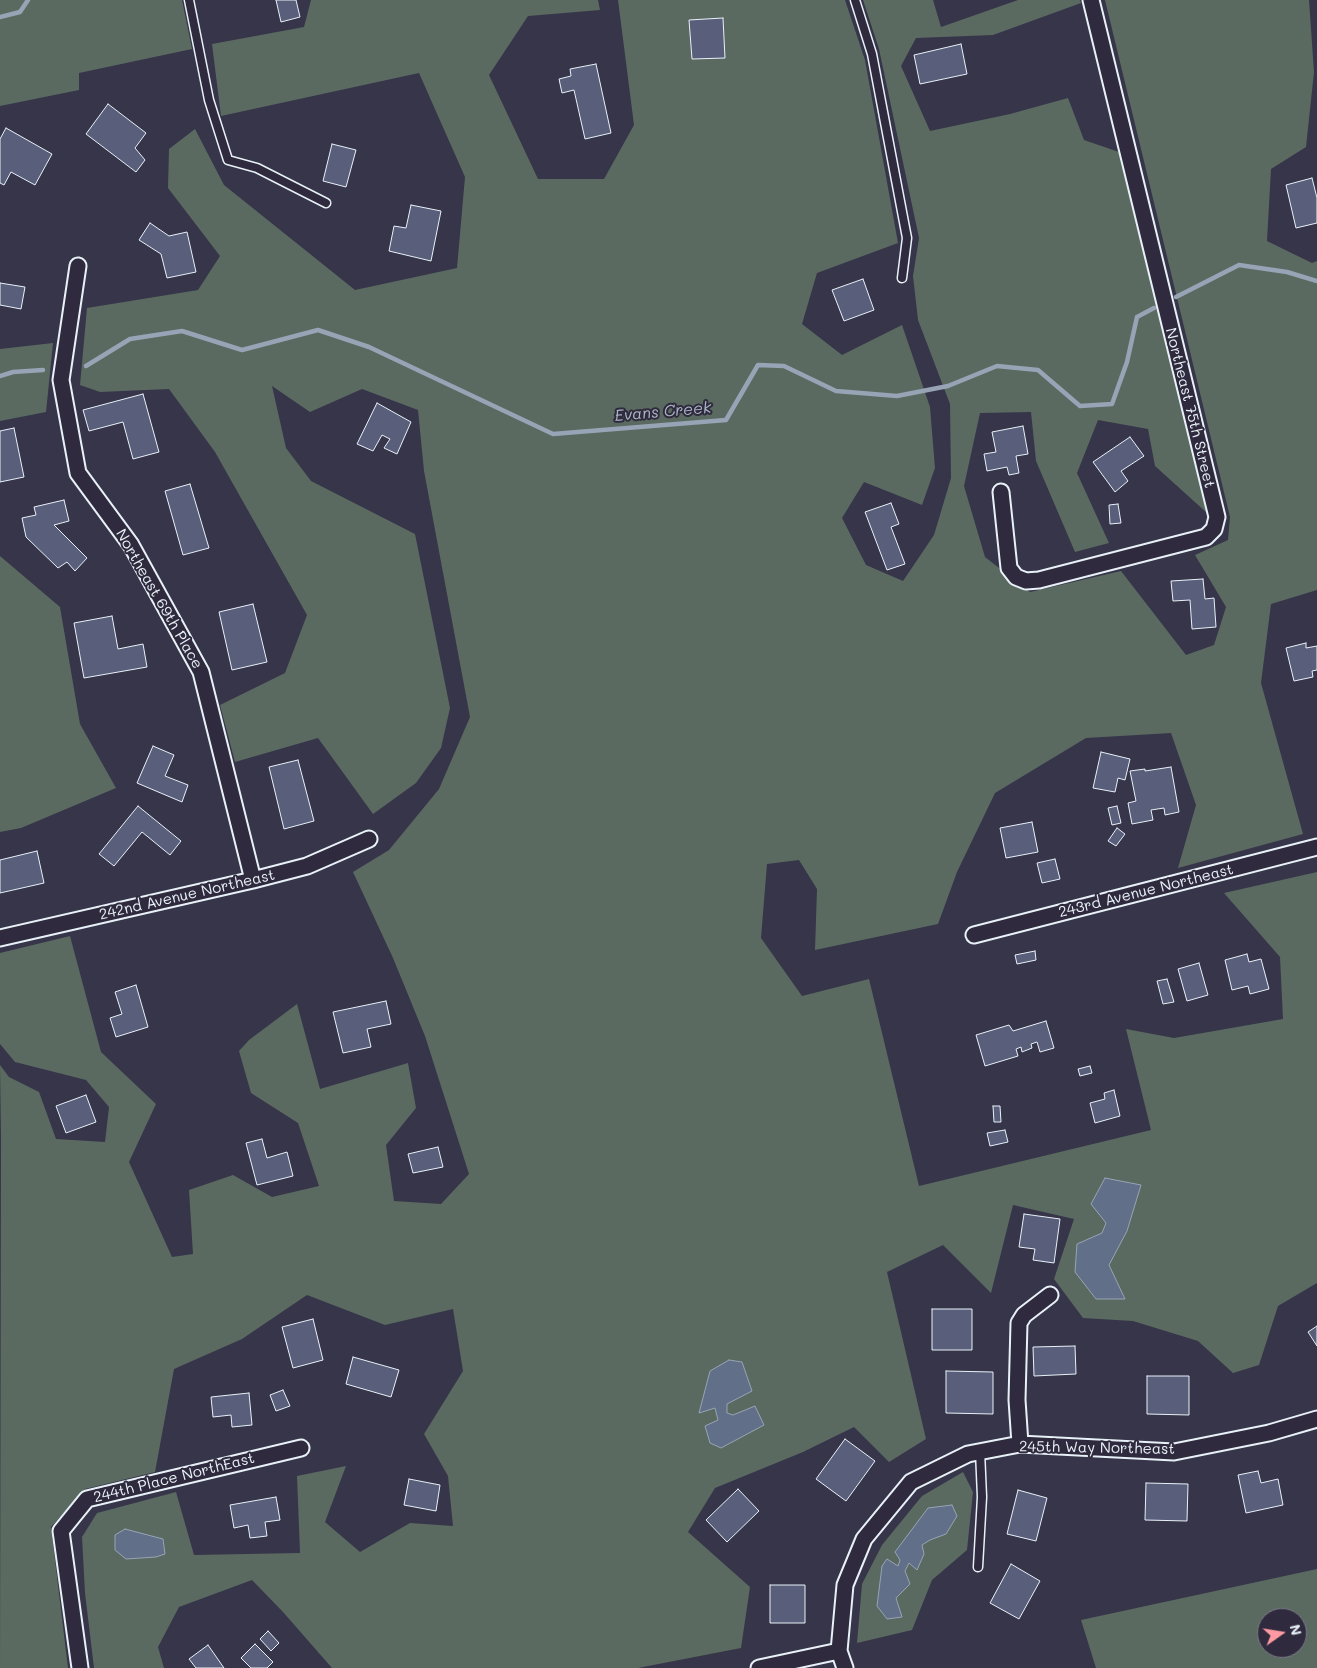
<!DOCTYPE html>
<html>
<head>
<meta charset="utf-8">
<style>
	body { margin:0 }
	#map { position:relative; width:1317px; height:1668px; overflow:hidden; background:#373549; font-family:Mali,sans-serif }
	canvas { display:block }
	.north { position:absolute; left:1257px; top:1608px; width:50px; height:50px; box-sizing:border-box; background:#2f2a3d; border:1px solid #797a88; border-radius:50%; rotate:77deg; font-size:14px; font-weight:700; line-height:20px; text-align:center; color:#e8f1f8 }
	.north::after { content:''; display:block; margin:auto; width:18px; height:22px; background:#ff9aa2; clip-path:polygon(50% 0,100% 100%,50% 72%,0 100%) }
</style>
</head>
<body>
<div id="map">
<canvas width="1317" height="1668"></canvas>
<div class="north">N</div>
</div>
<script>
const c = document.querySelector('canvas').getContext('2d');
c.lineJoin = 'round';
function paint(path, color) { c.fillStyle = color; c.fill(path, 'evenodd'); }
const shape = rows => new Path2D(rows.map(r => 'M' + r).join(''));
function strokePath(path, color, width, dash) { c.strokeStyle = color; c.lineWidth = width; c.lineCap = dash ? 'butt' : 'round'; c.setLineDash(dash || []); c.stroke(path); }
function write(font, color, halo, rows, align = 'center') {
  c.font = font + ' Mali,sans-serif'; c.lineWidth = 4; c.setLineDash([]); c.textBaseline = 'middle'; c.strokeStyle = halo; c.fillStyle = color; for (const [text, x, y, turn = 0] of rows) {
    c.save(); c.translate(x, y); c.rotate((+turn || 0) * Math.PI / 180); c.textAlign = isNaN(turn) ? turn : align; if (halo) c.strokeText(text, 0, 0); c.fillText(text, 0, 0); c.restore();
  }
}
paint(shape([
	[0,0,182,0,192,49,79,73,79,90,0,106],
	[311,0,598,0,600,10,528,16,489,75,538,179,604,179,634,125,618,0,845,0,865,60,898,243,817,273,802,324,842,355,902,325,930,407,935,468,922,505,864,482,842,518,866,565,903,581,934,535,951,478,950,404,918,320,913,276,919,238,879,49,863,0,933,0,941,27,1018,0,1080,0,1081,3,993,35,916,38,901,66,930,131,1010,114,1068,98,1084,140,1119,152,1207,513,1155,466,1148,429,1098,420,1077,473,1109,543,1075,552,1036,461,1031,412,980,413,964,486,985,557,1030,592,1121,571,1186,655,1214,645,1226,607,1195,555,1228,540,1230,517,1105,0,1309,0,1314,72,1306,147,1271,169,1267,241,1312,263,1317,261,1317,590,1271,604,1261,683,1303,834,1178,868,1196,805,1171,733,1086,738,995,793,957,872,938,924,815,950,817,889,799,860,767,864,761,938,802,996,869,979,919,1186,1151,1130,1126,1029,1174,1038,1283,1019,1280,957,1224,893,1317,872,1317,1283,1278,1306,1259,1365,1233,1373,1198,1341,1133,1321,1083,1318,1054,1279,1074,1219,1013,1205,991,1293,943,1245,887,1272,926,1439,889,1462,854,1427,803,1452,715,1488,688,1532,750,1587,741,1648,638,1668,332,1668,283,1612,252,1580,179,1607,158,1647,164,1668,94,1668,85,1593,82,1537,97,1513,176,1492,194,1555,300,1553,297,1476,346,1466,325,1522,360,1552,410,1523,453,1526,448,1476,424,1434,463,1371,453,1309,385,1325,307,1295,242,1339,174,1369,155,1472,85,1489,51,1527,68,1668,0,1668,1,1138,0,1065,9,1077,39,1092,56,1139,105,1142,109,1107,86,1080,15,1062,0,1044,0,953,70,936,101,1052,156,1104,129,1162,172,1257,193,1254,189,1190,233,1175,272,1197,319,1186,298,1123,251,1093,239,1051,249,1040,297,1004,320,1089,408,1063,416,1108,386,1145,394,1201,441,1204,469,1174,425,1036,393,958,353,872,389,850,439,789,470,717,424,471,418,410,362,389,310,412,272,386,286,448,311,481,415,534,450,708,441,748,416,783,373,814,318,738,235,762,220,705,285,673,307,615,215,452,169,389,100,392,80,385,87,308,198,290,220,256,168,188,169,149,195,129,224,185,355,290,457,268,465,177,419,73,221,116,212,44,304,27],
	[53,343,46,412,0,421,0,349],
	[0,556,60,607,80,724,116,788,21,828,0,832],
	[963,1472,973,1492,967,1550,932,1580,912,1630,857,1643,862,1584,882,1545,922,1496],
	[1317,1569,1317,1668,1096,1668,1081,1620],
	[1267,1618,1297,1618,1297,1648,1267,1648]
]), '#5a6a61');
const water = shape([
	[1105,1178,1141,1185,1127,1231,1109,1265,1125,1299,1096,1299,1075,1272,1077,1244,1102,1233,1106,1223,1091,1204,1105,1178],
	[729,1360,742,1362,752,1391,727,1404,727,1413,733,1415,755,1406,764,1425,721,1448,710,1443,705,1426,718,1420,715,1408,699,1413,710,1371,729,1360],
	[952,1505,957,1516,946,1534,930,1540,922,1545,924,1554,917,1570,909,1563,905,1571,910,1584,896,1598,902,1617,887,1619,877,1606,882,1566,887,1559,898,1566,900,1560,895,1552,928,1508,952,1505],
	[125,1529,163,1539,165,1554,156,1557,126,1559,115,1550,115,1535,125,1529]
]);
paint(water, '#617088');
strokePath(water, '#97a4b5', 1);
strokePath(shape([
	[0,17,20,12,28,0],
	[1176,297,1239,265,1287,272,1317,281],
	[86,366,130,339,182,331,242,350,318,330,369,347,553,434,726,420,758,365,784,366,836,391,897,396,948,386,997,366,1038,370,1080,406,1112,404,1127,362,1137,317,1154,308],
	[0,376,13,372,43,370]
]), '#97a4b5', 4.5);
const building = shape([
	[276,0,296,0,300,17,281,22,276,0],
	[723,18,725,58,692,59,689,20,723,18],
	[961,44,967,74,920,84,914,55,961,44],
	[596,64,611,133,585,139,574,90,562,93,559,79,571,76,570,69,596,64],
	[108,104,146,133,135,148,145,160,136,172,86,134,108,104],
	[6,128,52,154,35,185,11,172,4,185,0,183,0,139,6,128],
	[332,144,356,150,346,187,323,181,332,144],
	[1312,178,1317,198,1317,223,1296,228,1286,185,1312,178],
	[411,205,441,211,431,261,389,251,394,226,406,228,411,205],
	[150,223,169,236,187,232,196,272,167,278,161,254,139,240,150,223],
	[863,279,874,310,844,321,832,290,863,279],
	[0,283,25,287,21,309,0,305,0,283],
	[143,394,159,452,133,459,123,422,89,431,83,410,143,394],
	[377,403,411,422,397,454,384,448,390,439,382,435,373,451,357,444,377,403],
	[1023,426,1028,454,1016,456,1019,473,1009,475,1007,467,987,471,984,454,996,452,992,432,1023,426],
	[14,428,24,477,0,482,0,431,14,428],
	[1130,437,1144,456,1121,471,1128,481,1115,492,1093,462,1130,437],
	[190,484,209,548,183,555,165,491,190,484],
	[64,500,69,521,54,525,87,558,75,571,67,562,58,568,26,537,22,518,36,515,34,507,64,500],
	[891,503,899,524,891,527,905,564,887,570,865,512,891,503],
	[1118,504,1121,523,1110,524,1109,505,1118,504],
	[1203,579,1205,599,1214,598,1216,627,1192,629,1190,600,1173,601,1171,581,1203,579],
	[253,604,267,662,232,670,219,612,253,604],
	[112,616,118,649,143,644,147,667,84,678,74,623,112,616],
	[1306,643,1306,648,1317,646,1317,670,1312,671,1313,677,1294,681,1286,648,1306,643],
	[153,746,174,755,165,776,188,785,182,802,137,783,153,746],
	[1101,752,1130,759,1125,780,1118,778,1115,792,1093,788,1101,752],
	[298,760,314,821,284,829,269,767,298,760],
	[1171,767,1179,812,1165,815,1164,808,1151,810,1153,820,1132,824,1128,803,1136,801,1130,771,1145,769,1145,771,1171,767],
	[138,806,181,841,170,855,142,832,114,866,99,854,138,806],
	[1117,806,1121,823,1112,825,1108,808,1117,806],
	[1032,822,1038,852,1006,858,1000,828,1032,822],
	[1117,828,1125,834,1116,846,1108,841,1117,828],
	[37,851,44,883,0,893,0,860,37,851],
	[1055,859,1060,879,1042,883,1037,863,1055,859],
	[1035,951,1036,960,1017,964,1015,955,1035,951],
	[1247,954,1249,962,1261,959,1269,989,1250,994,1248,986,1232,990,1225,960,1247,954],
	[1199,963,1208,995,1187,1001,1178,969,1199,963],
	[1167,979,1174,1002,1163,1004,1157,981,1167,979],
	[136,985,148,1027,116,1037,110,1018,122,1014,115,992,136,985],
	[386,1001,391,1024,367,1029,371,1047,343,1053,333,1012,386,1001],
	[1046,1021,1054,1048,1040,1052,1037,1042,1031,1044,1032,1048,1022,1052,1021,1047,1016,1049,1018,1056,985,1066,976,1035,1009,1025,1013,1031,1046,1021],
	[1090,1066,1092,1073,1080,1076,1078,1069,1090,1066],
	[1114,1090,1120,1116,1095,1123,1090,1103,1105,1099,1104,1093,1114,1090],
	[86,1095,96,1122,66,1133,56,1106,86,1095],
	[993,1106,1000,1106,1001,1122,994,1122,993,1106],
	[1005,1130,1008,1142,990,1146,987,1133,1005,1130],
	[262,1139,267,1158,287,1152,293,1176,257,1185,246,1143,262,1139],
	[438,1147,443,1167,413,1173,408,1154,438,1147],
	[1024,1214,1060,1219,1054,1263,1033,1260,1035,1249,1019,1247,1024,1214],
	[932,1309,972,1309,972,1350,932,1350,932,1309],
	[313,1319,323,1360,293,1368,282,1327,313,1319],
	[1317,1326,1317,1346,1308,1332,1317,1326],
	[1075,1346,1076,1374,1034,1376,1033,1347,1075,1346],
	[353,1357,399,1370,391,1397,346,1384,353,1357],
	[946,1371,993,1372,993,1414,946,1413,946,1371],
	[1147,1376,1189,1376,1189,1415,1147,1414,1147,1376],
	[283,1390,290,1406,276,1411,270,1395,283,1390],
	[249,1393,252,1425,232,1427,231,1415,213,1417,211,1397,249,1393],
	[845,1439,875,1461,846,1501,816,1479,845,1439],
	[1258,1471,1261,1483,1278,1479,1283,1505,1246,1513,1238,1475,1258,1471],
	[409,1479,440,1485,436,1511,404,1505,409,1479],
	[1146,1483,1188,1484,1187,1521,1145,1520,1146,1483],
	[738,1489,759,1511,727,1542,706,1520,738,1489],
	[1018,1490,1047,1498,1036,1541,1007,1534,1018,1490],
	[276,1497,280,1520,265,1522,267,1536,250,1538,248,1525,234,1528,230,1505,276,1497],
	[1011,1564,1040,1581,1019,1619,990,1603,1011,1564],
	[770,1585,805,1585,805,1623,770,1623,770,1585],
	[268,1631,279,1643,271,1651,260,1639,268,1631],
	[255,1644,273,1662,267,1668,251,1668,241,1658,255,1644],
	[208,1645,224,1668,196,1668,189,1659,208,1645]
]);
paint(building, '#595f7b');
strokePath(building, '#e8f1f8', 1);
const lane = shape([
	[189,0,209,100,228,160,257,168,326,203],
	[855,0,872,54,907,238,902,278],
	[978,1567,982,1497,980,1451]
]);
const street = shape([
	[78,266,61,380,78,473,131,545,201,672,253,880],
	[1001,492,1009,568,1016,577,1026,581,1039,580,1206,537,1214,529,1217,517,1091,0],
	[974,935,1317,847],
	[0,938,253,880,307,866,369,839],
	[1020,1444,1017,1400,1019,1323,1024,1315,1050,1295],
	[80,1668,61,1531,87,1499,301,1448],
	[759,1668,839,1651],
	[845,1668,839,1651,845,1585,864,1539,911,1482,968,1454,1020,1444,1174,1452,1269,1433,1317,1419]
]);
strokePath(lane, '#e8f1f8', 11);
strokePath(street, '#e8f1f8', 19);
strokePath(lane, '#2f2a3d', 8);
strokePath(street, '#2f2a3d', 15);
write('15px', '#e8f1f8', '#2f2a3d', [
	["Northeast 75th Street",1190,408,76],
	["Northeast 69th Place",159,599,60],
	["243rd Avenue Northeast",1146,891,-14],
	["242nd Avenue Northeast",187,895,-13],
	["245th Way Northeast",1097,1448,1],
	["244th Place NorthEast",174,1478,-14]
]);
write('italic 16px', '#abb7c6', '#2f2a3d', [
	["Evans Creek",663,412,-5]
]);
</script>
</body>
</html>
